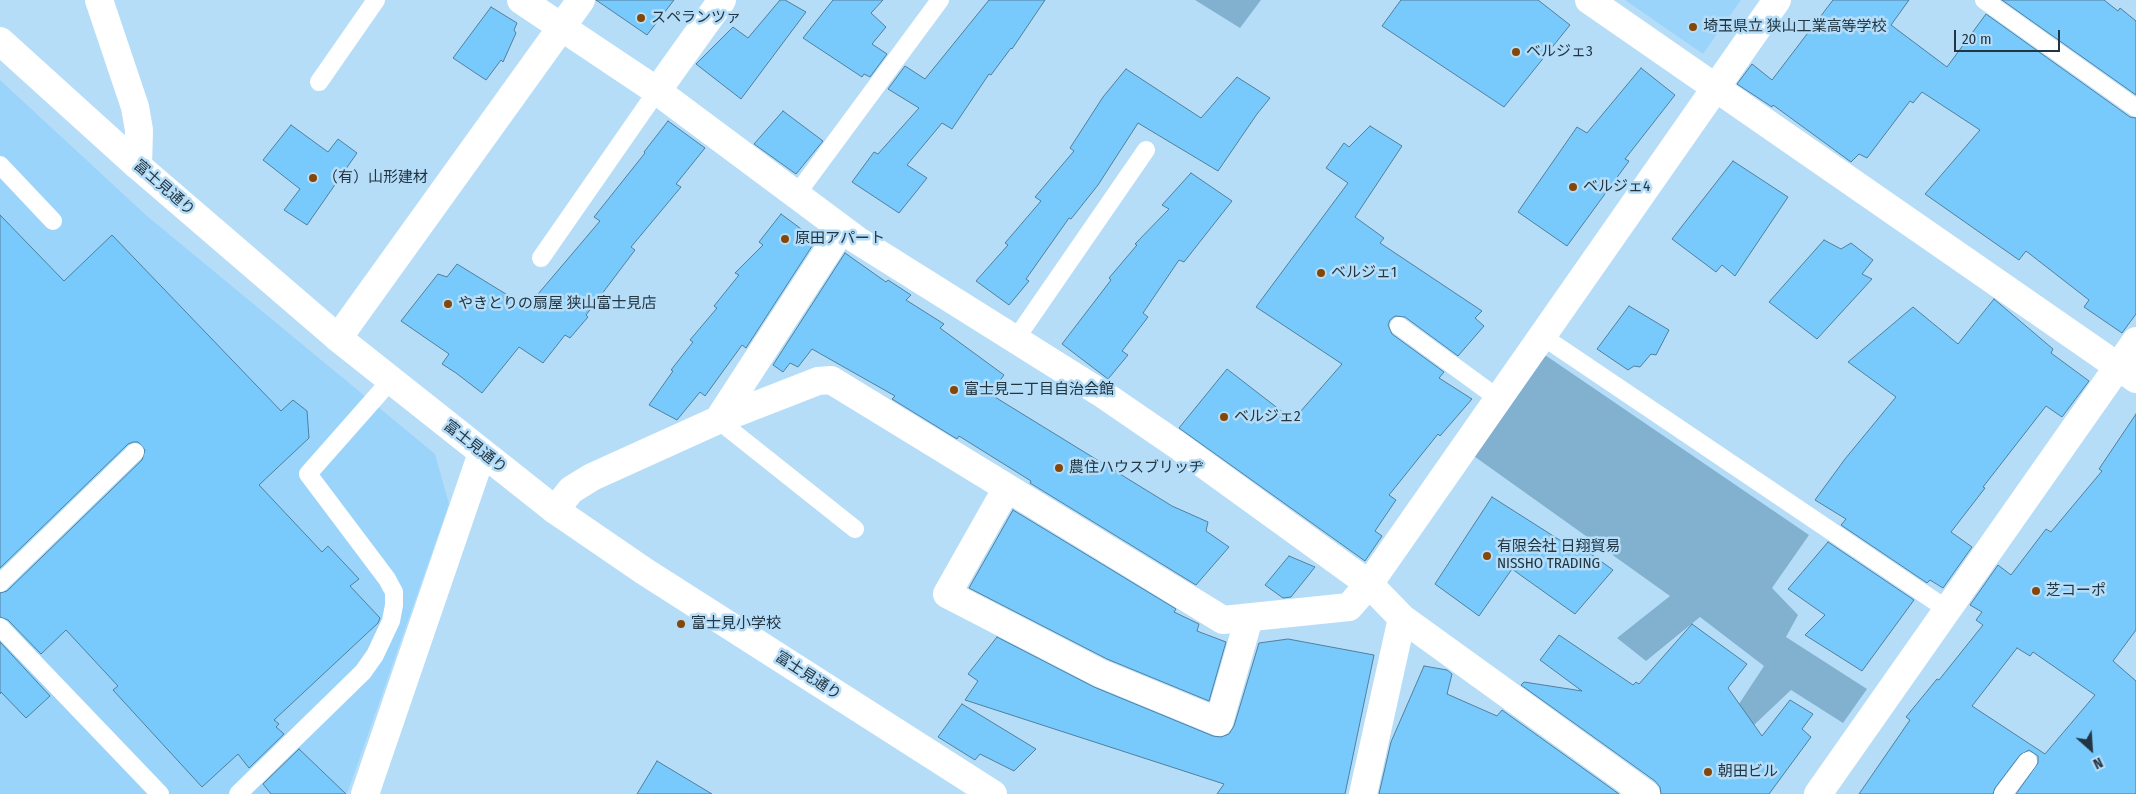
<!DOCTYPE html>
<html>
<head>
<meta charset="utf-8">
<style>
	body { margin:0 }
	#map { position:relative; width:2136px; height:794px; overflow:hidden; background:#b6ddf8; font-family:"Fira Sans Condensed",sans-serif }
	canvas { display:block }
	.north { position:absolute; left:2066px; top:724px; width:50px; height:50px; -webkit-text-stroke:4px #b6ddf8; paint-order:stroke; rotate:154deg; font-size:14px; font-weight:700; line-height:20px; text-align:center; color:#213542 }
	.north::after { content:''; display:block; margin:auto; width:18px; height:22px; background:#213542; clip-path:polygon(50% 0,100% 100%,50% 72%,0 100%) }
	.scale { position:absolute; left:1954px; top:30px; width:106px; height:22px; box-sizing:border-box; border:2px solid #213542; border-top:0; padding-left:6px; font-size:15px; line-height:18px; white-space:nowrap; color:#213542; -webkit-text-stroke:4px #b6ddf8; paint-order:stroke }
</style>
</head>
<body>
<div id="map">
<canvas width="2136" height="794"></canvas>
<div class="north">N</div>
<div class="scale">20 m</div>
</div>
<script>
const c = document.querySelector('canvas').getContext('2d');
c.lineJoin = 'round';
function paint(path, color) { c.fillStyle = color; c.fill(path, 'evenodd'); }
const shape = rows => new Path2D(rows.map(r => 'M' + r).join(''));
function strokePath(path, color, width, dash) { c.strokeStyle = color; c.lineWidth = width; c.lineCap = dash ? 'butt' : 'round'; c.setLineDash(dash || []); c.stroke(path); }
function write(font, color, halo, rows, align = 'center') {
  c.font = font + ' "Fira Sans Condensed","Noto Sans JP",sans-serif'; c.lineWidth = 5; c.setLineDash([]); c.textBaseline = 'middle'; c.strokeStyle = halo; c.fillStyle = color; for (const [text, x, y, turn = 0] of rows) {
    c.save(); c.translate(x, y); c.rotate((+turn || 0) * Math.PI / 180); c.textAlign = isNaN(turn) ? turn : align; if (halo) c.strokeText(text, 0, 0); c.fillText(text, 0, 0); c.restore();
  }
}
paint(shape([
	[1625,0,1741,0,1703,54],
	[0,80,147,216,435,454,449,504,347,794,0,794]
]), '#9ad4fa');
paint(shape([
	[1195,0,1261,0,1240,28],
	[1545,355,1809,535,1772,588,1798,615,1786,637,1867,689,1843,723,1791,690,1754,725,1735,710,1764,666,1700,617,1646,661,1617,638,1670,596,1471,454]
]), '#82b1d0');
const building = shape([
	[596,0,674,0,647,35,596,0],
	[780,0,785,0,806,12,741,99,696,64,733,27,748,38,780,0],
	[833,0,883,0,871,13,886,27,872,44,887,54,870,77,864,74,862,77,803,38,833,0],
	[989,0,1045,0,1012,49,1011,48,991,75,989,74,952,129,942,123,907,165,927,178,899,213,852,182,874,152,878,154,919,108,888,89,905,66,925,79,989,0],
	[1401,0,1538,0,1570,25,1504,107,1382,26,1401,0],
	[1833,0,1909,0,1891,25,1947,67,1986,14,2130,117,2136,118,2136,314,2122,333,2084,307,2089,300,2026,251,2019,260,1925,194,1980,130,1922,92,1913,103,1910,101,1867,158,1859,154,1851,162,1773,105,1772,107,1737,84,1752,64,1772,80,1833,0],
	[2002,0,2104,0,2118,11,2120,8,2136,21,2136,95,2002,0],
	[491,7,517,23,514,30,516,33,503,62,501,60,486,80,453,58,491,7],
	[1641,68,1675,95,1625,159,1629,161,1567,246,1518,212,1577,127,1587,133,1641,68],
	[1126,69,1201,118,1237,77,1270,98,1257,114,1218,171,1138,123,1098,185,1071,219,1069,218,1026,279,1029,281,1009,305,976,281,1008,245,1005,243,1041,201,1035,197,1074,151,1070,148,1103,97,1126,69],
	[783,111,823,141,796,174,754,144,783,111],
	[668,121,705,148,676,184,681,187,631,247,635,250,586,315,588,317,570,338,565,335,543,363,519,347,482,393,456,373,442,364,449,354,401,321,438,274,447,277,457,264,527,307,600,221,594,217,645,153,644,152,668,121],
	[291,125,328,152,338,139,357,153,307,225,284,210,300,189,263,160,291,125],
	[1370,126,1402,146,1355,217,1384,238,1380,243,1482,311,1475,318,1484,326,1458,356,1405,317,1395,316,1390,320,1388,325,1392,334,1444,372,1439,378,1472,399,1440,436,1438,434,1389,495,1396,500,1375,531,1382,536,1365,561,1179,428,1227,369,1293,420,1342,364,1256,307,1348,183,1326,168,1344,143,1349,147,1370,126],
	[1733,161,1788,197,1735,276,1722,265,1716,272,1672,239,1733,161],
	[1191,173,1232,201,1184,262,1179,260,1143,313,1148,317,1122,351,1128,355,1108,379,1062,344,1111,280,1109,278,1137,245,1135,244,1169,209,1162,205,1191,173],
	[781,214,816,240,746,348,742,345,705,396,700,392,677,420,649,405,673,371,671,370,693,342,690,340,717,308,714,306,739,275,735,273,763,245,759,242,781,214],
	[0,215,64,281,112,235,281,411,293,400,307,411,309,438,259,485,322,552,328,546,359,579,350,586,380,618,378,623,274,720,279,724,276,727,284,734,249,768,238,754,202,787,113,690,118,686,66,630,41,654,8,620,0,617,0,593,7,591,142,460,145,450,138,442,133,442,128,444,0,568,0,215],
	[1824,240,1841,249,1851,243,1873,260,1862,274,1872,279,1817,339,1769,302,1824,240],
	[845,253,886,282,888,280,911,295,906,300,944,324,940,328,1004,375,990,394,1172,506,1208,522,1206,531,1229,547,1196,585,1030,483,1031,481,959,436,957,439,892,399,895,396,812,349,798,367,790,363,783,372,773,365,845,253],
	[1994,299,2053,349,2051,353,2089,381,2062,417,2046,406,1983,487,1985,488,1951,532,1972,547,1943,588,1930,580,1927,583,1841,525,1846,519,1815,500,1845,459,1896,397,1848,362,1913,307,1958,344,1994,299],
	[1629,306,1669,330,1656,355,1651,354,1640,367,1634,366,1628,370,1597,349,1629,306],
	[2136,414,2136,630,2113,661,2136,681,2136,794,2016,794,2038,763,2038,756,2029,750,2020,755,1995,788,1993,794,1859,794,1910,720,1906,717,1937,679,1939,680,1983,625,1976,620,1982,612,1970,605,1998,565,2011,575,2046,529,2051,532,2102,471,2099,469,2136,414],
	[2017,648,2030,656,2033,652,2095,695,2045,754,1972,706,2017,648],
	[1492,497,1569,546,1573,541,1613,570,1575,614,1512,569,1479,616,1435,584,1492,497],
	[1013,510,1176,609,1174,612,1199,624,1197,631,1226,642,1209,701,1107,659,969,588,1013,510],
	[1828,542,1914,600,1862,671,1805,635,1825,615,1788,589,1828,542],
	[1289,556,1315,567,1291,597,1283,598,1265,585,1289,556],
	[1692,624,1747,664,1728,688,1762,736,1790,700,1813,714,1802,729,1811,737,1769,794,1661,794,1660,787,1655,781,1521,685,1524,682,1582,691,1540,660,1559,635,1633,685,1636,682,1639,684,1692,624],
	[997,637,1094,687,1213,736,1221,737,1229,734,1234,726,1259,643,1288,639,1374,655,1345,794,1217,794,1224,784,965,700,978,681,968,674,997,637],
	[0,642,50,696,26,718,1,692,0,694,0,642],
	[1424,666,1447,670,1452,674,1447,694,1497,716,1502,710,1619,794,1379,794,1391,742,1424,666],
	[962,704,1036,749,1014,771,980,754,975,760,938,737,962,704],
	[299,749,346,794,271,794,263,784,299,749],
	[657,761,712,794,637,794,657,761]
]);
paint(building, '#79cafc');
strokePath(building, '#507f9d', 1);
strokePath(shape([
	[1984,0,2136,108],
	[319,82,376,0],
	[0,165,53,221],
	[796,195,940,0],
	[541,258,657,91],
	[1399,326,1499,399],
	[1542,336,1948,610],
	[1015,340,1146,150],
	[718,420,855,529],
	[0,583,135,452],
	[0,627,160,794],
	[238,794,363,672,375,655,391,621,394,605,394,592,387,579,308,474,391,380],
	[2003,794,2028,761]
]), '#fff', 18);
strokePath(shape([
	[99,0,135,107,139,130,138,166],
	[521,0,657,91,857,240,1104,395,1177,445,1369,584,1402,618,1646,794],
	[1589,0,2136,379],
	[657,91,722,0],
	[338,338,581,0],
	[718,420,842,229],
	[1007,488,947,594,1100,673,1219,722,1249,618],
	[555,510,571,490,592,477,718,420,818,381,831,380,1223,620,1349,607,1369,584,1777,0],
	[365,794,482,453],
	[1363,794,1402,618],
	[1818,794,2136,341]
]), '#fff', 28);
strokePath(shape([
	[0,41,138,166,338,338,555,510,644,571,993,794]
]), '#fff', 28);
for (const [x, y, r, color] of [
	[641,18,5,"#854708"],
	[1693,27,5,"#854708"],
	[1516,52,5,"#854708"],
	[313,178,5,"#854708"],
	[1573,187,5,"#854708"],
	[785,239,5,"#854708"],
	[1321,273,5,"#854708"],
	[448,304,5,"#854708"],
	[954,390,5,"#854708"],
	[1224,417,5,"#854708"],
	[1059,468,5,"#854708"],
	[1487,556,5,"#854708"],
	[2036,591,5,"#854708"],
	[681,624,5,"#854708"],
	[1708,772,5,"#854708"]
]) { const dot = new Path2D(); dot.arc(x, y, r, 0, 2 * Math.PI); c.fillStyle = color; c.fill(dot); strokePath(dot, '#b6ddf8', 2); }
write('15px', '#213542', '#b6ddf8', [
	["スペランツァ",651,18],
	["埼玉県立 狭山工業高等学校",1703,27],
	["ベルジェ3",1526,52],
	["（有）山形建材",323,178],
	["ベルジェ4",1583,187],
	["原田アパート",795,239],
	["ベルジェ1",1331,273],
	["やきとりの扇屋 狭山富士見店",458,304],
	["富士見二丁目自治会館",964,390],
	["ベルジェ2",1234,417],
	["農住ハウスブリッヂ",1069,468],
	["有限会社 日翔貿易",1497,547],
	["NISSHO TRADING",1497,564],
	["芝コーポ",2046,591],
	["富士見小学校",691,624],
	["朝田ビル",1718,772]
], 'left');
write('15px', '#213542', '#b6ddf8', [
	["富士見通り",164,188,41],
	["富士見通り",475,447,38],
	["富士見通り",808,676,33]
]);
</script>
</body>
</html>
